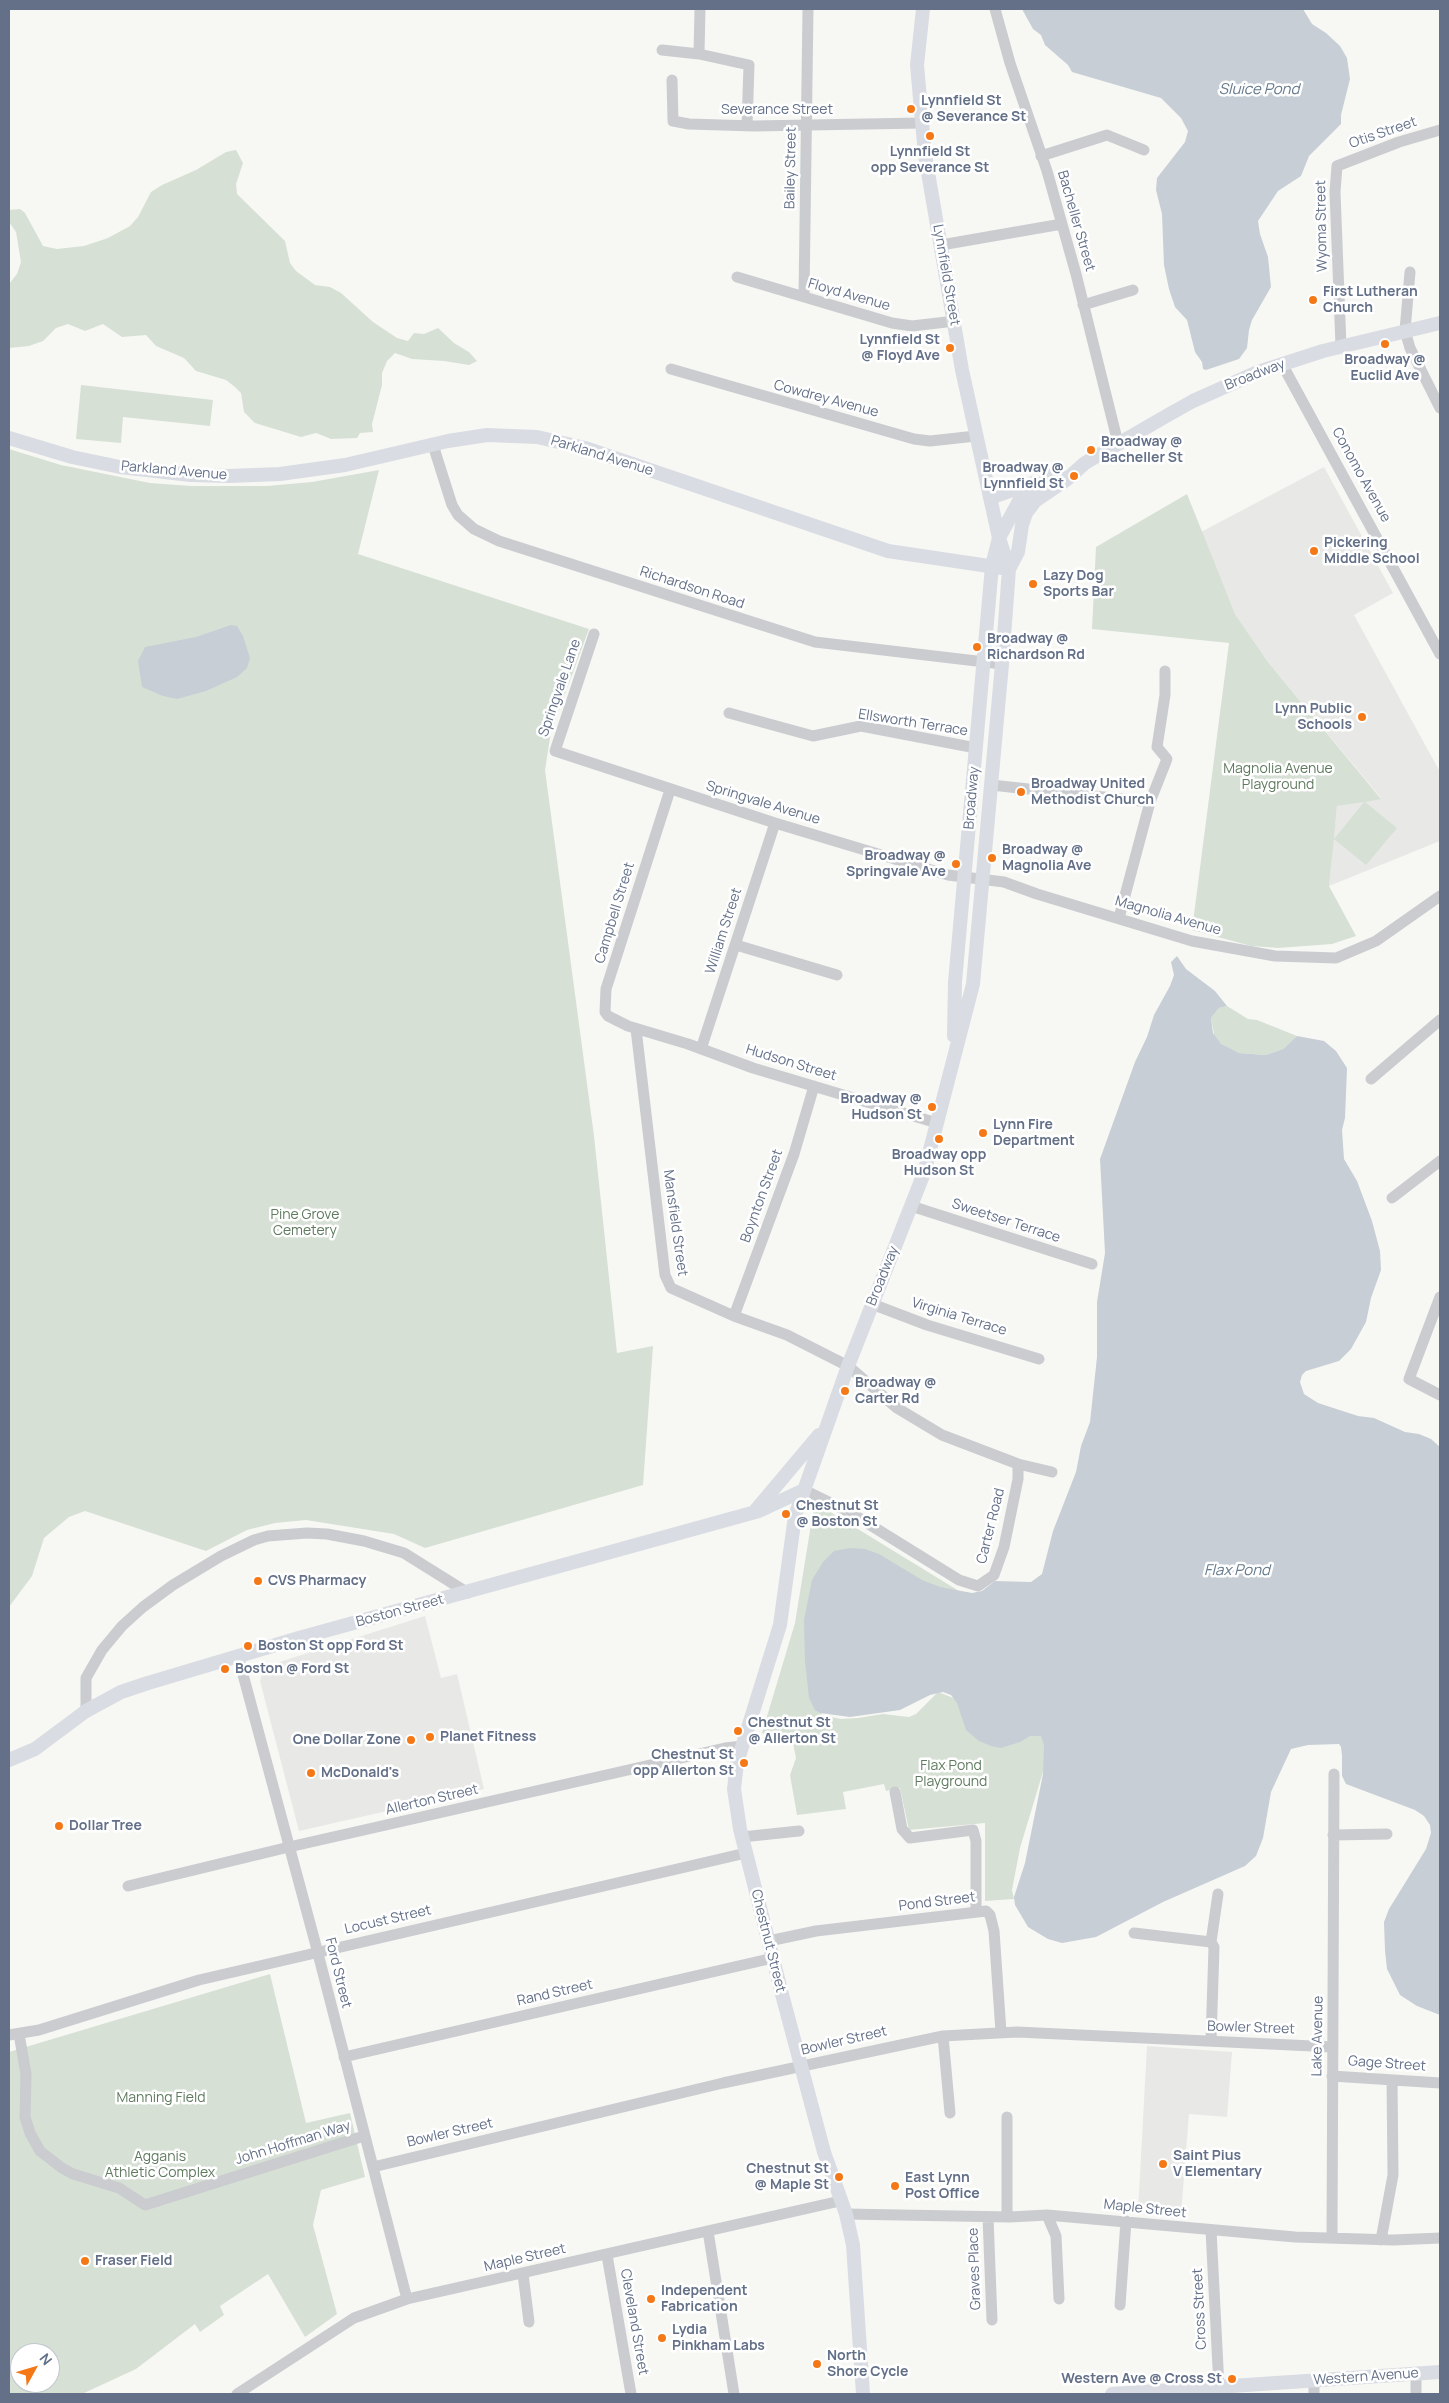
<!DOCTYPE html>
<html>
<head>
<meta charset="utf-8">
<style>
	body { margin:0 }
	#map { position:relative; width:1449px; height:2403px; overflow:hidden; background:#f7f8f4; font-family:Manrope,sans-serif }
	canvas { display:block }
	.frame { position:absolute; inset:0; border:10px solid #637088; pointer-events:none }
	.north { position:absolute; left:10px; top:2343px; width:50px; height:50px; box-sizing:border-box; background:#fff; border:1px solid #c1c6cf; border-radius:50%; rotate:51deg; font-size:14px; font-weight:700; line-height:20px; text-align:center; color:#637088 }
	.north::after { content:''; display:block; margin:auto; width:18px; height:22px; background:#f57817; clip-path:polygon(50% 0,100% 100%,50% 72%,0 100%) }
</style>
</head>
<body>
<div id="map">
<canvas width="1449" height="2403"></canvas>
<div class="frame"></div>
<div class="north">N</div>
</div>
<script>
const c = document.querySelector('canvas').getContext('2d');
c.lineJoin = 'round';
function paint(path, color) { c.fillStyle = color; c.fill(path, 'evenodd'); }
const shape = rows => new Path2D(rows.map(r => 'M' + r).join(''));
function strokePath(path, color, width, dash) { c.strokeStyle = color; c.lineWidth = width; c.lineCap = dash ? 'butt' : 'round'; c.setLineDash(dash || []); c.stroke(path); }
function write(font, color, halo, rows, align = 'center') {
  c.font = font + ' Manrope,sans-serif'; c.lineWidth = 5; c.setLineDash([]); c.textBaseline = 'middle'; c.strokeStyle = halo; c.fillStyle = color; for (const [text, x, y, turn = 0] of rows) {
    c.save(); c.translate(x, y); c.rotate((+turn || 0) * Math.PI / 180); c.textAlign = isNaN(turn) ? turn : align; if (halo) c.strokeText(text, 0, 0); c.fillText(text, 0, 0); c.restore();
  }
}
paint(shape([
	[1324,467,1393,593,1354,615,1440,772,1440,841,1329,886,1337,806,1381,798,1268,662,1235,614,1201,532],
	[425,1616,441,1678,457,1674,484,1789,299,1831,260,1681,262,1674,273,1664],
	[1147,2046,1232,2052,1227,2117,1189,2114,1181,2214,1138,2211]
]), '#e8e8e7');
paint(shape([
	[236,150,243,163,236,184,237,194,285,241,290,263,296,271,315,285,330,287,341,293,373,322,397,338,408,341,414,333,424,334,438,328,454,343,469,352,477,361,469,365,444,361,412,359,395,353,387,361,382,373,382,385,372,424,373,432,360,433,357,438,331,439,316,433,301,437,255,423,244,412,241,393,235,387,226,380,196,371,184,358,156,346,146,335,122,337,103,324,85,331,68,324,56,328,43,341,29,346,9,348,9,284,17,274,21,262,16,232,9,222,9,210,20,209,25,213,43,246,57,249,84,246,108,238,130,226,138,217,151,192,162,185,196,170,226,152],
	[81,385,213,400,210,426,123,417,121,443,76,439],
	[9,449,61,465,150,483,191,486,267,486,312,482,379,470,358,554,589,629,551,732,545,770,594,1136,617,1353,653,1346,643,1485,425,1548,394,1534,306,1520,275,1523,247,1530,206,1551,85,1511,69,1517,44,1538,32,1576,9,1607],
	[1187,494,1235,614,1268,662,1381,799,1365,802,1397,828,1366,865,1334,839,1329,886,1356,936,1332,944,1278,948,1251,946,1192,930,1229,643,1092,629,1096,547],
	[1364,802,1335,838,1334,838,1337,806],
	[1227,1006,1248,1019,1257,1020,1297,1036,1283,1049,1266,1055,1239,1053,1226,1048,1215,1039,1211,1018,1219,1008],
	[822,1507,959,1591,821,1714,827,1719,831,1717,841,1719,858,1718,883,1714,909,1717,916,1714,938,1692,1031,1728,1052,1742,1020,1848,1012,1890,1014,1899,985,1901,985,1823,909,1830,900,1788,886,1791,884,1784,843,1792,846,1809,797,1815,790,1775,796,1758,793,1743,762,1733,795,1623,813,1512,816,1508],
	[270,1974,306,2123,350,2113,365,2177,321,2190,313,2225,337,2314,305,2337,268,2274,220,2306,224,2315,200,2332,195,2324,136,2369,82,2394,9,2394,9,2052],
	[20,2353,50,2353,50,2383,20,2383]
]), '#d7e0d5');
paint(shape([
	[1022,9,1303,9,1312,24,1326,33,1340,46,1347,58,1350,79,1341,115,1341,124,1309,156,1301,176,1278,191,1258,221,1260,234,1268,257,1271,287,1252,320,1249,330,1247,348,1239,359,1206,370,1203,369,1202,362,1195,352,1187,320,1175,307,1169,289,1164,265,1162,214,1156,190,1157,178,1185,142,1188,131,1181,118,1161,98,1072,72,1068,65,1045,45,1041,35,1033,29],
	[231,625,237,626,243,636,250,658,247,668,237,677,206,691,177,699,163,696,142,687,138,661,145,647,196,637],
	[1177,956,1186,969,1215,991,1227,1006,1219,1008,1211,1018,1213,1033,1221,1044,1239,1053,1266,1055,1283,1049,1297,1036,1324,1041,1336,1051,1347,1068,1345,1118,1342,1130,1344,1159,1357,1181,1372,1221,1380,1251,1381,1270,1371,1298,1366,1322,1351,1349,1339,1361,1306,1371,1302,1375,1300,1382,1304,1394,1318,1403,1358,1416,1374,1418,1405,1432,1419,1434,1431,1439,1440,1447,1440,2015,1417,2006,1400,1995,1387,1969,1385,1951,1384,1922,1389,1909,1426,1849,1431,1833,1430,1825,1424,1816,1415,1810,1346,1784,1342,1776,1342,1756,1341,1747,1339,1744,1308,1745,1291,1749,1271,1792,1263,1838,1256,1856,1245,1866,1163,1902,1096,1937,1062,1943,1048,1939,1028,1927,1015,1905,1014,1897,1025,1863,1043,1774,1044,1745,1041,1736,1030,1736,1020,1742,1001,1748,991,1746,979,1741,966,1730,957,1703,951,1695,943,1692,930,1695,900,1710,850,1717,820,1713,815,1710,809,1698,805,1661,804,1620,812,1580,823,1562,834,1551,850,1548,865,1549,879,1554,922,1580,940,1587,972,1593,982,1591,995,1581,1031,1582,1042,1574,1053,1531,1076,1472,1081,1446,1090,1422,1097,1357,1097,1302,1105,1253,1100,1159,1135,1062,1147,1037,1154,1015,1170,986,1174,975,1171,962]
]), '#c7ced5');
strokePath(shape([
	[995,9,1010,63,1047,171,1076,274,1118,443],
	[662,50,699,54,749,65,747,126],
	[699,54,700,9],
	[672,80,673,121,689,124,754,126,922,123],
	[1041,156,1107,135,1144,150],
	[941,245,1062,224],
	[1410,272,1405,331,1410,348,1440,408],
	[737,277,892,323,912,326,955,321],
	[804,297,808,9],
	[1083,305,1133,290],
	[1341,346,1335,192,1337,166,1399,142,1440,130],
	[1282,364,1440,654],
	[671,369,914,439,930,441,976,436],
	[433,445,452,505,458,515,474,529,499,541,815,642,1002,664],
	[594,634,555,751,775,823,948,875,1004,882,1037,894,1192,941,1275,956,1336,958,1376,941,1440,896],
	[729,713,813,736,861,726,976,748],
	[991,785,1150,802],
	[670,790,606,989,605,1012,608,1016,628,1026,688,1044,753,1068,937,1123],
	[1119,918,1150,802,1167,759,1157,747,1165,695,1165,671],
	[736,945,837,975],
	[636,1029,665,1275,671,1288,734,1316,787,1335,848,1366,897,1408,942,1435,1018,1464,1018,1479,1004,1547,994,1575,978,1586,959,1580,851,1513,804,1490],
	[701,1049,775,823],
	[1371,1079,1440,1020],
	[1392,1198,1440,1161],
	[911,1206,1092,1264],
	[1440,1297,1409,1379,1440,1395],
	[872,1304,927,1325,1039,1359],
	[734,1316,794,1154,814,1086],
	[1018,1464,1052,1472],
	[238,1656,315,1942,407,2299],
	[86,1711,86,1678,102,1650,122,1626,143,1607,173,1585,221,1556,254,1540,268,1536,307,1533,327,1534,364,1541,404,1553,468,1593],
	[895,1792,902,1829,910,1838,973,1830,976,1841,976,1911],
	[1333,1835,1387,1834],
	[742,1837,799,1831],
	[128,1886,289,1847,725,1748,743,1746],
	[1134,1933,1211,1942],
	[769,1941,816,1931,986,1911,990,1915,994,1931,1001,2032],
	[19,2034,26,2074,25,2117,30,2133,40,2151,62,2168,73,2174,119,2188,145,2205,364,2136],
	[9,2035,39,2030,199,1980,746,1853],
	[943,2036,950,2113],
	[1211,2041,1214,1947,1211,1942,1218,1894],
	[344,2057,773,1958],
	[1332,2076,1440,2083],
	[373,2167,723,2083,943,2036,1017,2032,1333,2047],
	[846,2214,1010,2217,1047,2215,1295,2237,1394,2240,1440,2238],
	[1047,2215,1056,2236,1059,2299],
	[988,2217,992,2320],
	[1007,2217,1007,2117],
	[1211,2230,1219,2387],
	[708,2231,734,2394],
	[1332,2238,1334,1774],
	[1381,2240,1393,2175,1392,2080],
	[607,2255,631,2394],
	[523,2274,529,2322],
	[1120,2305,1126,2221],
	[237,2394,354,2318,407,2299,840,2201],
	[1314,2394,1314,2380],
	[1416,2394,1416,2374]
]), '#caccd0', 11);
strokePath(shape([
	[9,438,72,457,120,467,191,475,229,476,280,474,345,465,448,441,487,435,537,437,585,448,888,551,1009,569],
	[990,498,1033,483],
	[1009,569,1018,552,1022,525,1026,513,1035,501,1066,480,1085,463,1168,415,1193,401,1258,372,1323,351,1440,323],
	[954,1036,955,982,992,566,999,538,1019,501,1058,471],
	[755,1511,819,1435],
	[9,1760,35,1749,86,1711,121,1692,148,1683,299,1638,759,1511,804,1490],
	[863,2394,853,2245,846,2214,824,2152,783,1998,740,1829,734,1789,737,1763,780,1625,795,1516,848,1366,924,1173,973,984,1002,664,1009,569,999,538,962,370,925,155,917,65,923,9],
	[1112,2394,1440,2372]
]), '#d9dce2', 14);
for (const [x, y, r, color] of [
	[911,109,5,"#f57817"],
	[930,136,5,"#f57817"],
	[1313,300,5,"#f57817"],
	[1385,344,5,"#f57817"],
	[950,348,5,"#f57817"],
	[1091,450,5,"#f57817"],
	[1074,476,5,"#f57817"],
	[1314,551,5,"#f57817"],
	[1033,584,5,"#f57817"],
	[977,647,5,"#f57817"],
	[1362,717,5,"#f57817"],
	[1021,792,5,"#f57817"],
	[992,858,5,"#f57817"],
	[956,864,5,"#f57817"],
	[932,1107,5,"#f57817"],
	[983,1133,5,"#f57817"],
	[939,1139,5,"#f57817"],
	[845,1391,5,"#f57817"],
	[786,1514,5,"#f57817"],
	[258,1581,5,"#f57817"],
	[248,1646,5,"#f57817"],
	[225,1669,5,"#f57817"],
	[738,1731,5,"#f57817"],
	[430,1737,5,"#f57817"],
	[411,1740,5,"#f57817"],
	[744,1763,5,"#f57817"],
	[311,1773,5,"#f57817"],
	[59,1826,5,"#f57817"],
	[1163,2164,5,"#f57817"],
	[839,2177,5,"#f57817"],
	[895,2186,5,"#f57817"],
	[85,2261,5,"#f57817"],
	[651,2299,5,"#f57817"],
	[662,2338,5,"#f57817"],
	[817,2364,5,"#f57817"],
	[1232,2379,5,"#f57817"]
]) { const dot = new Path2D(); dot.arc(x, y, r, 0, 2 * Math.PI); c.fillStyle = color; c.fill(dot); strokePath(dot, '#fff', 2); }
write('bold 14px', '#637088', '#fff', [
	["Lynnfield St",921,101],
	["@ Severance St",921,117],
	["Lynnfield St",930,152,"center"],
	["opp Severance St",930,168,"center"],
	["First Lutheran",1323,292],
	["Church",1323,308],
	["Lynnfield St",940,340,"right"],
	["@ Floyd Ave",940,356,"right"],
	["Broadway @",1385,360,"center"],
	["Euclid Ave",1385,376,"center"],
	["Broadway @",1101,442],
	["Bacheller St",1101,458],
	["Broadway @",1064,468,"right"],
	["Lynnfield St",1064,484,"right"],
	["Pickering",1324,543],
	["Middle School",1324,559],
	["Lazy Dog",1043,576],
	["Sports Bar",1043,592],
	["Broadway @",987,639],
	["Richardson Rd",987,655],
	["Lynn Public",1352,709,"right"],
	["Schools",1352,725,"right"],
	["Broadway United",1031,784],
	["Methodist Church",1031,800],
	["Broadway @",1002,850],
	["Magnolia Ave",1002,866],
	["Broadway @",946,856,"right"],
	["Springvale Ave",946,872,"right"],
	["Broadway @",922,1099,"right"],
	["Hudson St",922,1115,"right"],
	["Lynn Fire",993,1125],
	["Department",993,1141],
	["Broadway opp",939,1155,"center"],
	["Hudson St",939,1171,"center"],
	["Broadway @",855,1383],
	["Carter Rd",855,1399],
	["Chestnut St",796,1506],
	["@ Boston St",796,1522],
	["CVS Pharmacy",268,1581],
	["Boston St opp Ford St",258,1646],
	["Boston @ Ford St",235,1669],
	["Chestnut St",748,1723],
	["@ Allerton St",748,1739],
	["Planet Fitness",440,1737],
	["One Dollar Zone",401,1740,"right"],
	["Chestnut St",734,1755,"right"],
	["opp Allerton St",734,1771,"right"],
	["McDonald's",321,1773],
	["Dollar Tree",69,1826],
	["Saint Pius",1173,2156],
	["V Elementary",1173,2172],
	["Chestnut St",829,2169,"right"],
	["@ Maple St",829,2185,"right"],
	["East Lynn",905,2178],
	["Post Office",905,2194],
	["Fraser Field",95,2261],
	["Independent",661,2291],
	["Fabrication",661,2307],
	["Lydia",672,2330],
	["Pinkham Labs",672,2346],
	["North",827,2356],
	["Shore Cycle",827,2372],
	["Western Ave @ Cross St",1222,2379,"right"]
], 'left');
write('14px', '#637088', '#fff', [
	["Severance Street",777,110],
	["Otis Street",1383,133,-19],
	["Bailey Street",791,168,-89],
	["Bacheller Street",1076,221,74],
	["Wyoma Street",1322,226,-91],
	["Lynnfield Street",946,275,80],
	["Floyd Avenue",849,295,16],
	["Broadway",1255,375,-21],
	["Cowdrey Avenue",826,399,15],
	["Parkland Avenue",602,456,17],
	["Parkland Avenue",174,471,5],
	["Conomo Avenue",1361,475,61],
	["Richardson Road",692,588,18],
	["Springvale Lane",560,688,-71],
	["Ellsworth Terrace",913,723,9],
	["Broadway",972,798,-85],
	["Springvale Avenue",763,803,17],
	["Campbell Street",615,913,-73],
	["Magnolia Avenue",1168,916,16],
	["William Street",724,931,-72],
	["Hudson Street",791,1063,17],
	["Boynton Street",762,1196,-70],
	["Sweetser Terrace",1006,1221,18],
	["Mansfield Street",675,1223,82],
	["Broadway",883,1276,-68],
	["Virginia Terrace",959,1317,17],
	["Carter Road",991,1526,-76],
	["Boston Street",400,1611,-15],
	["Allerton Street",432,1800,-13],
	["Pond Street",937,1902,-7],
	["Locust Street",388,1920,-13],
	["Chestnut Street",768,1941,76],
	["Ford Street",338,1973,76],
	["Rand Street",555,1993,-13],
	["Bowler Street",1251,2028,2],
	["Lake Avenue",1318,2036,-89],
	["Bowler Street",844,2041,-13],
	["Gage Street",1387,2064,4],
	["Bowler Street",450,2133,-13],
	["John Hoffman Way",293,2143,-17],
	["Maple Street",1145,2209,6],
	["Maple Street",525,2258,-13],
	["Graves Place",975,2269,-92],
	["Cross Street",1200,2309,-93],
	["Cleveland Street",634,2322,80],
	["Western Avenue",1366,2377,-4]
]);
write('14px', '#5f7a5f', '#fff', [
	["Magnolia Avenue",1278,769],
	["Playground",1278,785],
	["Pine Grove",305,1215],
	["Cemetery",305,1231],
	["Flax Pond",951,1766],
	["Playground",951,1782],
	["Manning Field",161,2098],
	["Agganis",160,2157],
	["Athletic Complex",160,2173]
]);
write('italic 15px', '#64798b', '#fff', [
	["Sluice Pond",1259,90],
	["Flax Pond",1237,1571]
]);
</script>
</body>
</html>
